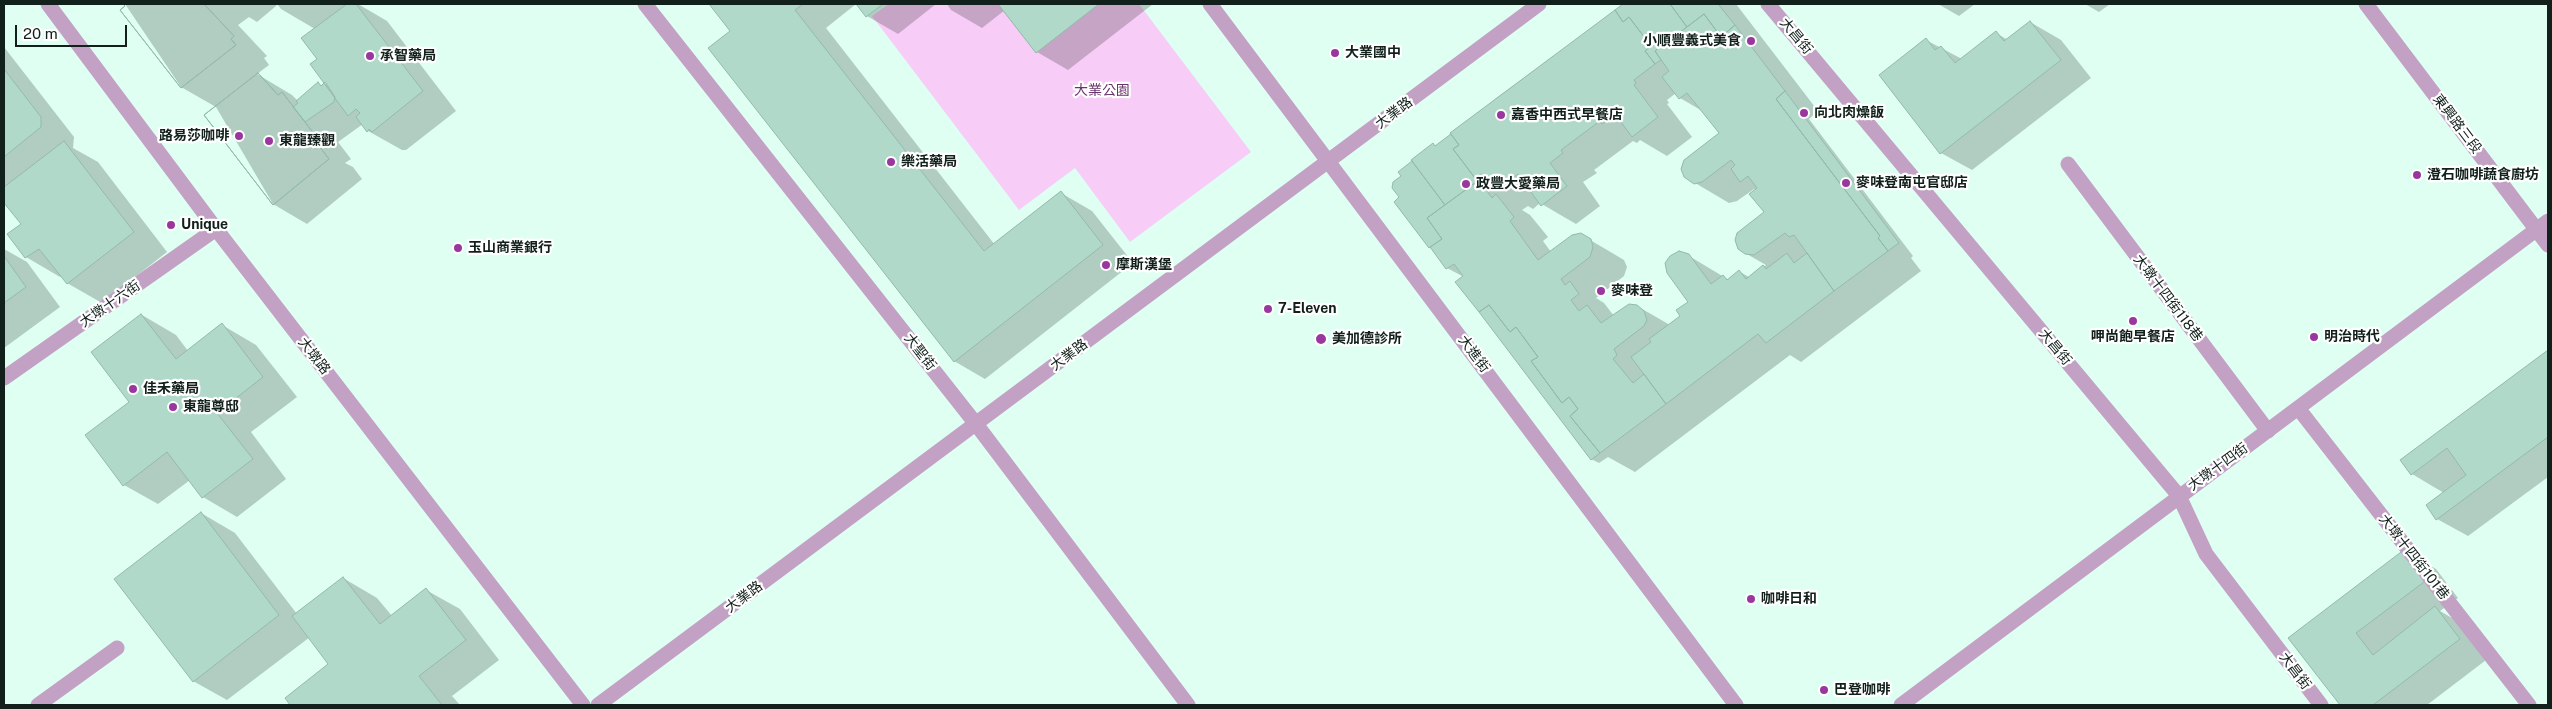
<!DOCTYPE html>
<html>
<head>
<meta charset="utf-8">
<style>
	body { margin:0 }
	#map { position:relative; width:2552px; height:709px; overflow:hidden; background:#defff1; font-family:"Public Sans",sans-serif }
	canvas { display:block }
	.frame { position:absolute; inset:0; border:5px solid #11201a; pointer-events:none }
	.scale { position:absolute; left:15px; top:25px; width:112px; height:22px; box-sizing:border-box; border:2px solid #11201a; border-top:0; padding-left:6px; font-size:15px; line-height:18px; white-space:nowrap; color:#11201a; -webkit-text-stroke:4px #fff; paint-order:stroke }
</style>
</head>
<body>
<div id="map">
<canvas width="2552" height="709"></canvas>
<div class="frame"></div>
<div class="scale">20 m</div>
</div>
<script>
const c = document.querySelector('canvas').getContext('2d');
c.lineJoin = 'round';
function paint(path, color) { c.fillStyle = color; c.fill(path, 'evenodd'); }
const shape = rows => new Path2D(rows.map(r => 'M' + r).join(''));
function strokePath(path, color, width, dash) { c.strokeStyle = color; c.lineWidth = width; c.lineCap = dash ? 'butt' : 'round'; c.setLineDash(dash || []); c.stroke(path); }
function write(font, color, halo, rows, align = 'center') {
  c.font = font + ' "Public Sans","Noto Sans TC",sans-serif'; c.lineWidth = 4.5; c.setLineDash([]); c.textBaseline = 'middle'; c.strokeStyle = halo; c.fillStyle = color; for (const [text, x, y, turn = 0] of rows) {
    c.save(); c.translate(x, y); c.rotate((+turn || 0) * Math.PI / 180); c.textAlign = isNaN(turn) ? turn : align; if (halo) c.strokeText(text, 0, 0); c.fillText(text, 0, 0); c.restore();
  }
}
paint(shape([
	[889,4,1042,4,1056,22,1082,4,1139,4,1251,152,1130,242,1075,168,1019,210,872,16]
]), '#f7cdf7');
paint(shape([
	[125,4,277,4,276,6,257,22,249,17,238,25,267,56,264,58,269,65,257,74,292,95,298,101,318,84,322,86,327,83,318,60,315,29,281,9,277,4,358,4,387,21,456,111,406,150,402,150,368,131,363,124,338,142,351,159,345,163,353,167,362,179,307,224,273,204,216,107,181,87],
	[711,4,856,4,826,28,995,245,1061,193,1092,211,1133,263,985,379,954,361,732,31],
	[857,4,936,4,898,34,867,16],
	[947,4,1153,4,1068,70,1037,52,1005,10,982,28,951,10],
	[1625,4,1736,4,1818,111,1809,119,1913,256,1911,258,1921,271,1801,362,1790,355,1635,472,1608,457,1599,463,1591,459,1464,277,1447,268,1436,147,1496,101,1495,99],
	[1676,93,1680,98,1704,112,1720,133,1685,177,1729,203,1737,201,1754,189,1757,190,1765,212,1745,253,1766,265,1749,277,1740,272,1729,280,1689,256,1690,302,1682,316,1670,325,1637,306,1614,316,1604,303,1596,298,1624,276,1627,267,1624,260,1580,234,1551,252,1543,241,1548,237,1530,215,1522,210,1528,206,1533,209,1540,203,1576,224,1600,206,1583,182,1597,173,1594,170,1633,141,1637,143,1640,140,1667,156,1692,137,1667,104,1669,103,1667,100],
	[1938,4,1975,4,1959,16],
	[2085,4,2110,4,2099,12],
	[2030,22,2061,40,2091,78,1972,170,1941,153,1926,40,1962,59,1996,33,2008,40],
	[4,47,74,137,73,148,98,162,167,252,102,303,67,283,62,276,60,277,26,257,22,224,4,203],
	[4,249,27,262,60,307,4,348],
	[142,315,176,335,188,351,222,325,256,345,297,397,251,432,286,479,237,517,203,497,190,480,158,504,124,485,130,402],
	[2548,352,2548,477,2468,536,2437,519,2444,493,2412,474,2401,460],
	[201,513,235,533,297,614,343,578,377,598,392,616,426,590,460,609,499,660,452,696,460,705,292,705,286,698,330,664,310,637,227,700,193,681],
	[2405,551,2436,569,2458,598,2440,611,2466,626,2490,657,2427,705,2341,705,2290,638]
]), '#0003');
const building = shape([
	[123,4,204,4,234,36,231,39,236,45,181,88,120,10,125,6,123,4],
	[123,4,204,4,234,36,231,39,236,45,181,88,120,10,125,6,123,4],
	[347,4,356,4,423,91,372,132,369,129,367,132,356,117,360,113,356,109,348,116,310,64,317,59,301,38,347,4],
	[709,4,803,4,795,10,984,251,1061,191,1103,245,954,362,708,48,730,31,709,4],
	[856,4,883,4,866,17,856,4],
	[998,4,1099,4,1036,53,998,4],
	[1623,4,1670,4,1687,27,1655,51,1661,60,1655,64,1645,51,1651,46,1629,17,1623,22,1615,10,1623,4],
	[1670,4,1718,4,1735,25,1721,37,1704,14,1687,27,1670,4],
	[1615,10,1623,22,1629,17,1651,46,1645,51,1655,64,1634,80,1636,83,1634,85,1658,117,1632,137,1615,114,1602,124,1600,121,1561,150,1563,153,1550,163,1567,186,1541,206,1518,174,1498,190,1495,186,1491,188,1481,174,1475,178,1453,149,1459,145,1450,133,1615,10],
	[1704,14,1721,37,1735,25,1785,91,1776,99,1880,236,1878,238,1888,251,1834,291,1794,235,1789,237,1785,233,1754,255,1745,254,1738,249,1735,240,1737,233,1764,212,1749,194,1757,188,1748,176,1740,182,1731,169,1735,165,1731,160,1702,182,1694,184,1684,177,1681,169,1684,160,1719,133,1687,93,1679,99,1662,77,1669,71,1655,51,1704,14],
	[2030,21,2061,60,1940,154,1879,75,1926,38,1935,50,1941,46,1955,63,1996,31,2004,41,2030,21],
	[4,69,41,117,41,127,4,157,4,69],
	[258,73,278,95,282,92,318,139,311,143,316,149,319,146,329,159,273,205,204,115,258,73],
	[258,73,278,95,282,92,318,139,311,143,316,149,319,146,329,159,273,205,204,115,258,73],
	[318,82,321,86,325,82,335,97,334,102,305,122,293,107,298,103,296,101,318,82],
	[1785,91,1899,243,1888,251,1878,238,1880,236,1776,99,1785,91],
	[1451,134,1459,145,1453,149,1475,178,1481,174,1491,188,1487,191,1479,180,1445,205,1411,160,1433,143,1435,146,1451,134],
	[64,141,134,232,67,284,39,249,25,258,7,234,21,224,4,203,4,187,64,141],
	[1412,161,1445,205,1427,218,1442,239,1429,248,1394,202,1399,197,1392,188,1393,182,1401,176,1398,172,1412,161],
	[1479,180,1492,198,1496,194,1514,217,1510,221,1538,260,1572,235,1581,233,1591,239,1593,247,1590,257,1561,279,1565,285,1570,281,1579,294,1571,300,1579,311,1587,305,1601,323,1629,304,1637,305,1644,311,1647,320,1644,326,1614,349,1617,355,1613,359,1633,383,1644,374,1666,404,1600,453,1570,416,1578,409,1569,397,1562,403,1531,361,1538,357,1516,327,1510,332,1489,305,1479,312,1455,282,1463,276,1454,264,1446,269,1430,247,1442,239,1427,218,1479,180],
	[1679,251,1689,254,1711,284,1723,275,1727,280,1739,270,1746,279,1763,265,1766,269,1787,253,1794,263,1807,253,1834,291,1766,343,1758,334,1666,404,1631,357,1651,342,1649,339,1680,316,1676,310,1688,302,1667,273,1665,263,1670,256,1679,251],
	[4,256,26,287,4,303,4,256],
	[1489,305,1510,332,1516,327,1538,357,1531,361,1562,403,1569,397,1578,409,1570,416,1600,453,1591,460,1479,312,1489,305],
	[141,314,176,359,222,323,263,377,217,413,253,459,202,498,167,452,123,486,85,435,129,402,91,352,141,314],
	[2548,350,2548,437,2436,520,2426,505,2466,475,2447,448,2411,475,2400,460,2548,350],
	[201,512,279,615,193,682,114,579,201,512],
	[2405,549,2428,579,2356,633,2373,655,2435,606,2460,639,2373,705,2340,705,2288,638,2405,549],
	[343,577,380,624,426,588,466,640,419,676,442,705,290,705,285,698,328,664,292,616,343,577]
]);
paint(building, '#b1d9c9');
strokePath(building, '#92baaa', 1);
strokePath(shape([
	[645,4,976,424,1188,705],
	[1210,4,1736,705],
	[1768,4,2179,496,2206,554,2321,705],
	[2068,164,2268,431],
	[4,378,216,229],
	[2298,408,2529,705],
	[38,705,117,648],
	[598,705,1539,4],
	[1901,705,2548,221]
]), '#c3a1c4', 15);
strokePath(shape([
	[48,4,216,229,583,705],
	[2366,4,2548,245]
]), '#c3a1c4', 15);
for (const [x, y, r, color] of [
	[1751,41,5,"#9a379e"],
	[1335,53,5,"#9a379e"],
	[370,56,5,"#9a379e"],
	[1804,113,5,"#9a379e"],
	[1501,115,5,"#9a379e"],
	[239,136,5,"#9a379e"],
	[269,141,5,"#9a379e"],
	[891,162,5,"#9a379e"],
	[2417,175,5,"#9a379e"],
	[1846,183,5,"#9a379e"],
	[1466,184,5,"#9a379e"],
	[171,225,5,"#9a379e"],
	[458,248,5,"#9a379e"],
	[1106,265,5,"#9a379e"],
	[1601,291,5,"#9a379e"],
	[1268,309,5,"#9a379e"],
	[2133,321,5,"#9a379e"],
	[2314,337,5,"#9a379e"],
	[1321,339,6,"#9a379e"],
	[133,389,5,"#9a379e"],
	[173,407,5,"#9a379e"],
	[1751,599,5,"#9a379e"],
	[1824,690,5,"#9a379e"]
]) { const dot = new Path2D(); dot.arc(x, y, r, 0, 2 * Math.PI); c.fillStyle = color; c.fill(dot); strokePath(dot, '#fff', 2); }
write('14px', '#11201a', '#fff', [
	["大昌街",1796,36,50],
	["大業路",1394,113,-37],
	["東興路三段",2457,124,53],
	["大墩十四街118巷",2168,298,53],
	["大墩十六街",110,304,-35],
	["大昌街",2055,347,50],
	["大聖街",920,352,52],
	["大進街",1474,354,53],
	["大業路",1069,355,-37],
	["大墩路",314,356,52],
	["大墩十四街",2218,467,-36],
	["大墩十四街101巷",2414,557,52],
	["大業路",744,597,-37],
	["大昌街",2295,671,53]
]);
write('bold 14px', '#11201a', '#fff', [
	["小順豐義式美食",1741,41,"right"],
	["大業國中",1345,53],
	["承智藥局",380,56],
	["向北肉燥飯",1814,113],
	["嘉香中西式早餐店",1511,115],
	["路易莎咖啡",229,136,"right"],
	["東龍臻觀",279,141],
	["樂活藥局",901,162],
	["澄石咖啡蔬食廚坊",2427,175],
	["麥味登南屯官邸店",1856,183],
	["政豐大愛藥局",1476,184],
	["Unique",181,225],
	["玉山商業銀行",468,248],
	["摩斯漢堡",1116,265],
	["麥味登",1611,291],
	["7-Eleven",1278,309],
	["呷尚飽早餐店",2133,337,"center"],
	["明治時代",2324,337],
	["美加德診所",1332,339],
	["佳禾藥局",143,389],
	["東龍尊邸",183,407],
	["咖啡日和",1761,599],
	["巴登咖啡",1834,690]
], 'left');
write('14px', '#69356b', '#fff', [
	["大業公園",1102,91]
]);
</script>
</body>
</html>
